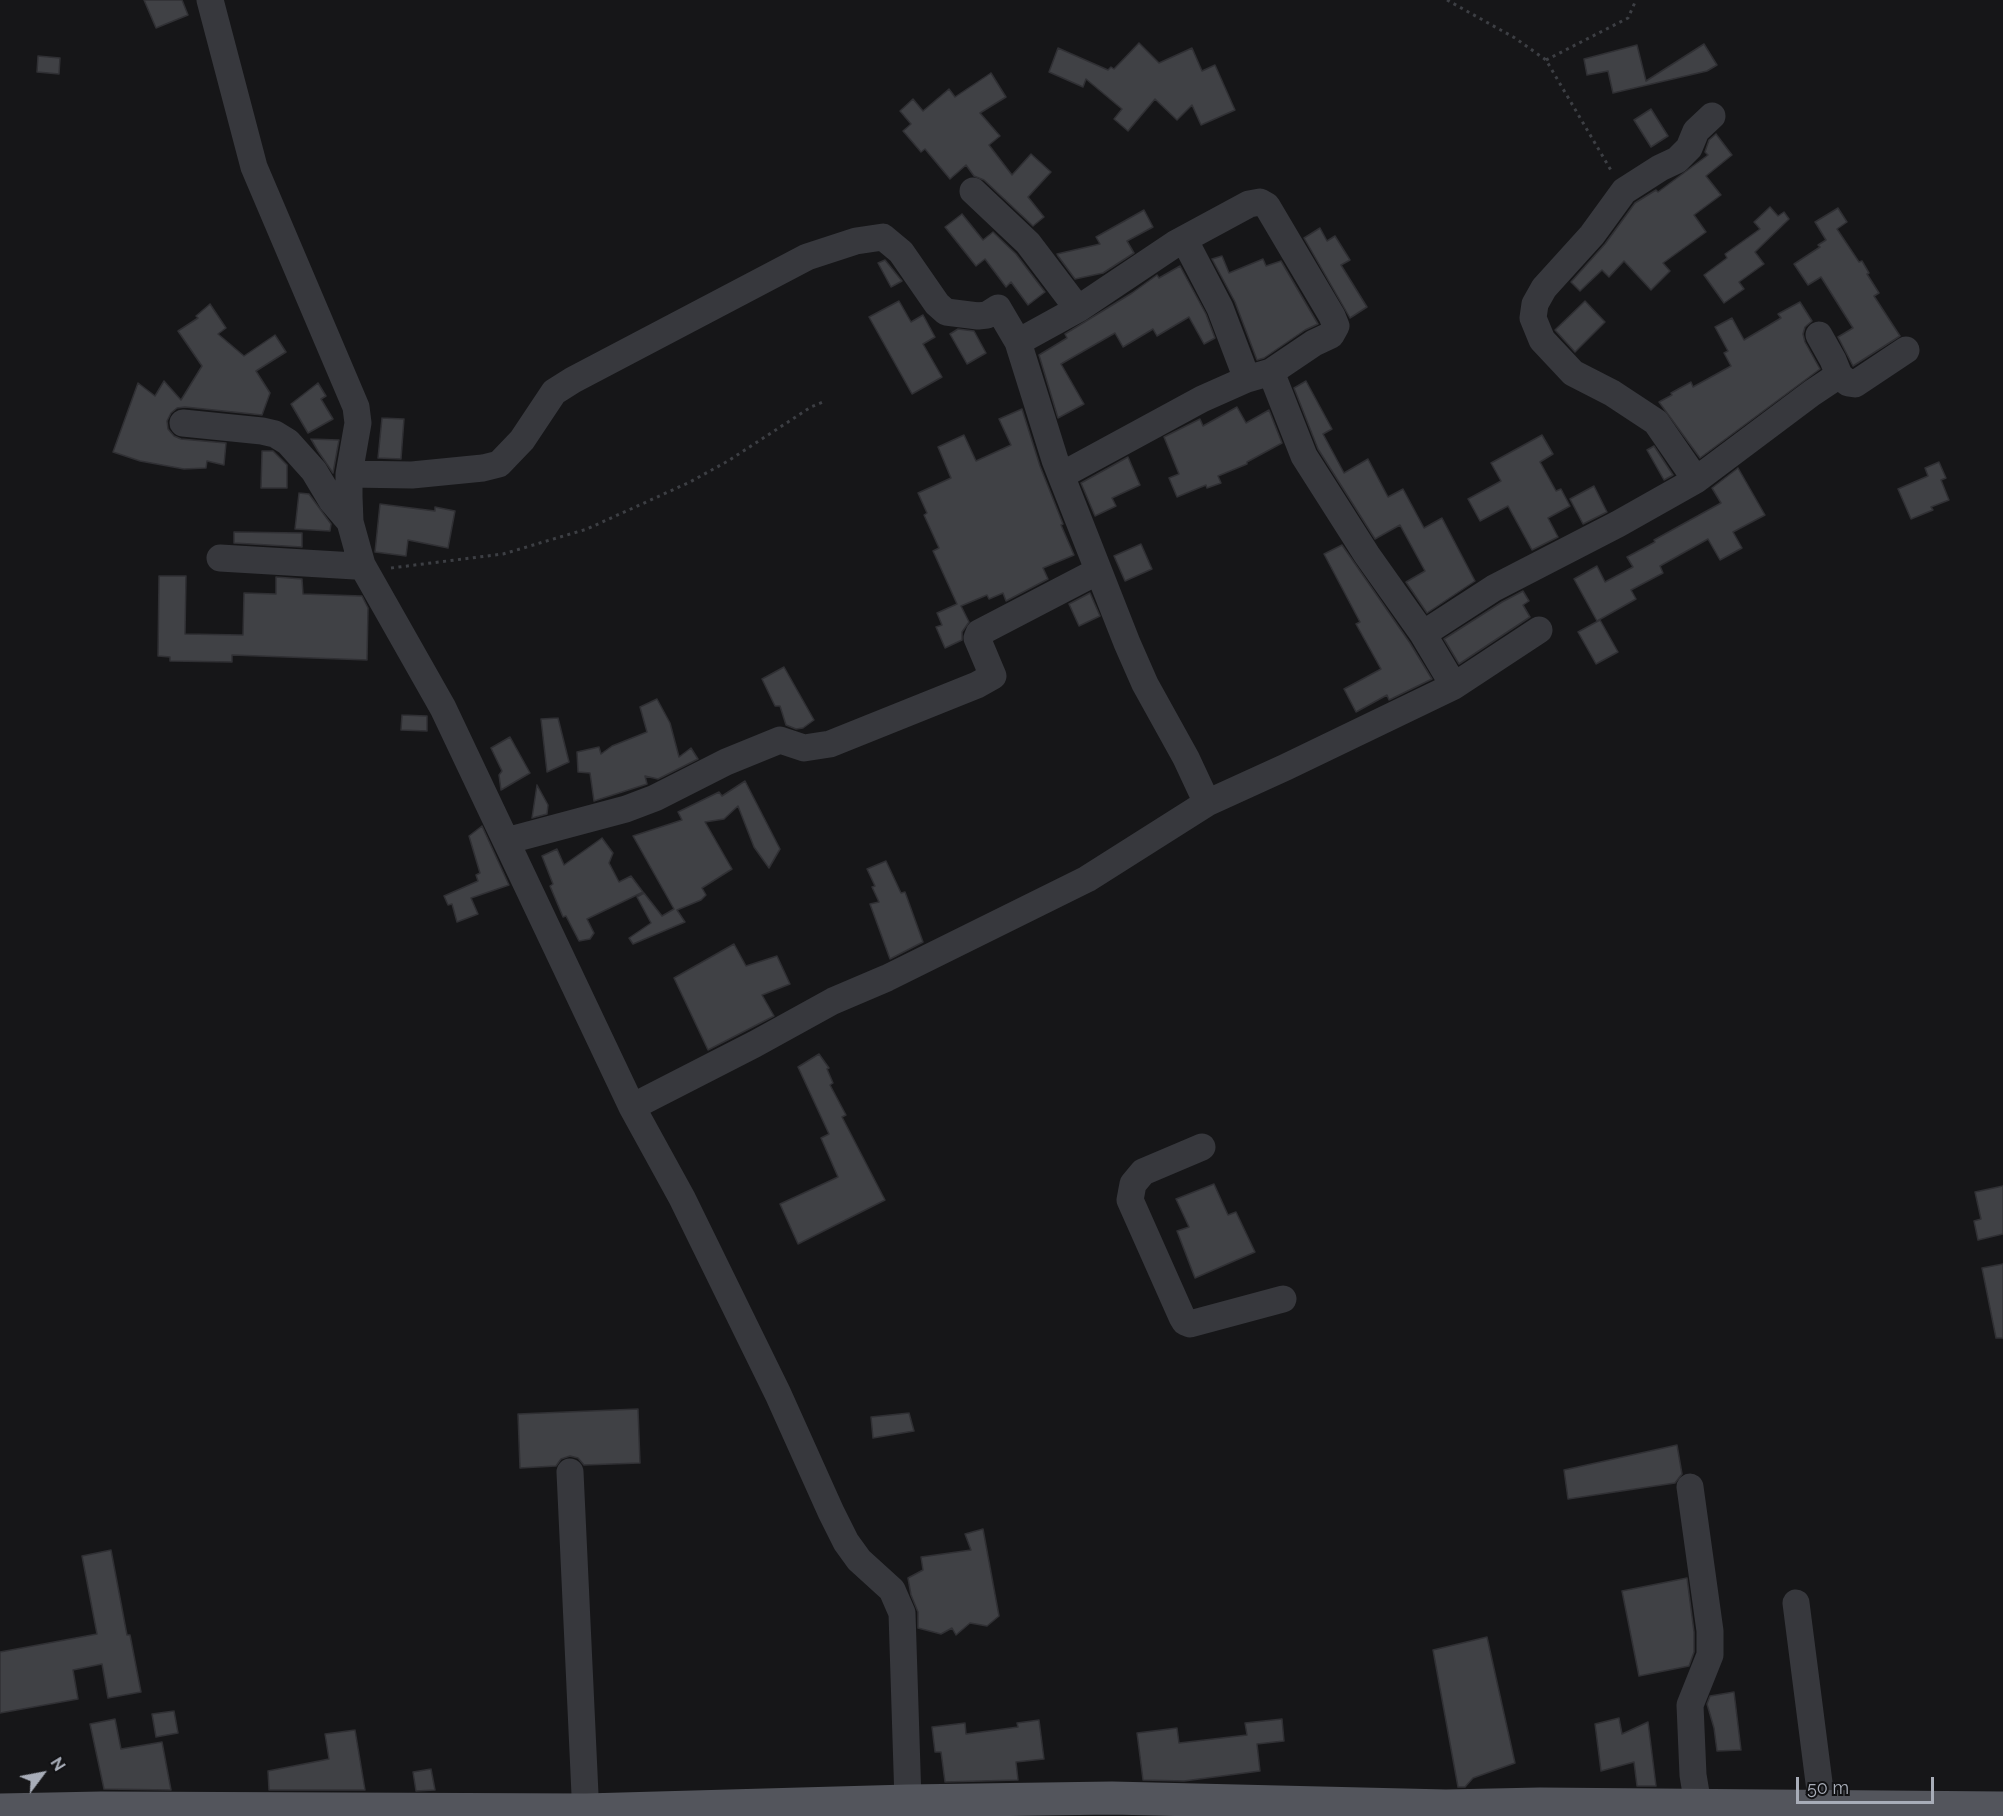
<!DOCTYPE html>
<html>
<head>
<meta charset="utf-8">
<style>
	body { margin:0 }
	#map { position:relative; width:2003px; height:1816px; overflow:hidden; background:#161618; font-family:Raleway,sans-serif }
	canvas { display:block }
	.north { position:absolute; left:12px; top:1744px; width:60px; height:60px; -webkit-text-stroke:4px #111113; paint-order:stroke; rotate:58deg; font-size:16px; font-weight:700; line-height:24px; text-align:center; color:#a8adb8 }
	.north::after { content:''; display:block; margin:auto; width:21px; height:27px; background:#a8adb8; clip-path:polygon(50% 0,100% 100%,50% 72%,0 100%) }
	.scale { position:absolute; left:1796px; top:1777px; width:138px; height:27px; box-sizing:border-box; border:3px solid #a8adb8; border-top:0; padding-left:8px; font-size:18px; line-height:21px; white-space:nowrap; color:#a8adb8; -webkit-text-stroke:4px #111113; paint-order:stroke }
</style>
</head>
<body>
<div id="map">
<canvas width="2003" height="1816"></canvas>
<div class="north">N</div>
<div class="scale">50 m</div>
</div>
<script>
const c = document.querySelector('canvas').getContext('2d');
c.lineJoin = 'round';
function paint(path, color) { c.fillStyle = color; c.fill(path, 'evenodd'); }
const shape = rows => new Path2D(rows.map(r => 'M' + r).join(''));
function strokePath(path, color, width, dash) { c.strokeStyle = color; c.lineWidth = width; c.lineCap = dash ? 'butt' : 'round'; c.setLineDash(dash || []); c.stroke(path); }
const building = shape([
	[144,0,182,0,188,15,156,28,144,0],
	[1139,43,1159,63,1192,48,1202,71,1215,65,1235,110,1201,125,1192,105,1177,120,1155,99,1128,131,1114,119,1122,109,1086,79,1083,87,1049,72,1058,48,1108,70,1111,67,1114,69,1139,43],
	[1704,44,1717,65,1707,71,1613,93,1608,71,1587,75,1584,59,1637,45,1646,81,1704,44],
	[38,56,60,58,59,74,37,72,38,56],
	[991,73,1006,97,980,113,1000,136,989,145,1012,175,1031,154,1051,172,1028,197,1044,217,1033,226,984,180,974,176,966,165,950,179,925,149,921,152,903,131,911,124,900,111,913,99,923,111,949,89,955,97,991,73],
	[1651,109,1668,136,1651,147,1634,120,1651,109],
	[1716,134,1732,155,1706,176,1721,195,1694,215,1706,232,1663,263,1670,271,1651,290,1624,261,1609,277,1602,270,1580,291,1571,282,1605,244,1635,203,1656,190,1658,192,1708,155,1705,152,1709,140,1716,134],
	[1770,207,1778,216,1784,212,1789,219,1755,252,1764,264,1739,282,1744,289,1724,303,1704,275,1727,258,1725,254,1760,229,1754,222,1770,207],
	[1838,208,1847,222,1837,229,1859,262,1862,261,1869,273,1867,274,1879,293,1874,296,1900,336,1853,366,1838,337,1853,328,1821,277,1808,285,1794,264,1820,247,1818,245,1826,240,1815,222,1838,208],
	[1144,210,1153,227,1127,241,1134,253,1103,273,1075,279,1058,256,1057,254,1100,244,1096,237,1144,210],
	[962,214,983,240,993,232,1016,254,1045,292,1028,305,1011,282,1006,287,985,259,976,266,945,227,962,214],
	[1320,228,1327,241,1335,236,1350,260,1341,265,1367,307,1350,318,1304,238,1320,228],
	[1222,256,1229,273,1263,259,1266,266,1281,261,1318,324,1305,330,1264,358,1257,360,1235,302,1212,259,1222,256],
	[885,260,902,281,891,287,878,263,885,260],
	[1180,266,1206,314,1215,338,1204,344,1189,317,1157,336,1153,329,1123,347,1115,333,1061,364,1084,404,1058,418,1039,355,1067,338,1065,334,1132,293,1157,275,1159,278,1180,266],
	[899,301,911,322,923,315,935,337,923,344,942,377,912,394,869,317,899,301],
	[1585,301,1605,322,1575,352,1555,330,1585,301],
	[1800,302,1812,321,1805,327,1803,334,1805,342,1820,369,1700,458,1659,402,1672,395,1671,393,1691,382,1693,387,1731,366,1724,353,1728,351,1715,327,1732,318,1744,340,1781,318,1778,314,1800,302],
	[210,304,226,328,218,334,244,356,275,335,286,352,256,371,270,393,262,415,185,407,177,408,171,413,167,421,168,429,174,436,181,439,226,443,224,465,207,461,206,468,184,469,140,461,113,452,138,383,155,396,164,381,181,400,202,366,178,331,198,318,196,316,210,304],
	[958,329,974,331,986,353,967,364,950,334,958,329],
	[1306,381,1332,429,1323,434,1344,473,1368,459,1388,497,1403,489,1424,528,1442,518,1475,581,1427,613,1406,582,1425,571,1400,525,1375,539,1318,449,1294,388,1306,381],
	[318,383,326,396,321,399,333,419,308,433,291,404,318,383],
	[1237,407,1246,423,1269,410,1282,443,1247,462,1247,464,1218,476,1221,483,1207,488,1206,485,1177,497,1169,478,1179,474,1164,437,1200,419,1203,426,1237,407],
	[1022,409,1040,466,1063,524,1061,525,1074,555,1043,568,1048,579,1006,601,1003,593,989,599,987,595,961,606,969,622,962,632,962,640,945,648,936,627,942,625,937,613,957,604,933,551,939,548,924,515,927,513,918,493,951,478,938,447,964,435,976,461,1011,445,999,419,1022,409],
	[382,418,404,419,401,459,378,458,382,418],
	[1542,435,1553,454,1540,462,1556,491,1561,489,1570,506,1548,518,1558,537,1532,550,1508,506,1480,521,1468,499,1501,481,1491,463,1542,435],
	[311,439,339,440,333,473,318,451,311,439],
	[1654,446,1673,475,1664,480,1647,450,1654,446],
	[262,451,273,451,287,465,287,488,261,488,262,451],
	[1128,457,1140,485,1112,498,1116,506,1095,516,1081,483,1128,457],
	[1939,462,1946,478,1941,480,1949,500,1931,507,1933,510,1911,519,1898,489,1928,476,1925,468,1939,462],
	[1738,468,1765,515,1733,532,1742,548,1720,560,1708,539,1660,566,1663,573,1631,590,1636,599,1597,621,1574,579,1597,566,1605,582,1633,567,1627,557,1655,542,1654,540,1721,503,1712,488,1738,468],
	[1594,486,1607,512,1583,524,1570,499,1594,486],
	[299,493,309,494,331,524,330,531,295,529,299,493],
	[380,504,435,511,435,507,455,511,448,548,408,540,406,556,375,552,380,504],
	[234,532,302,533,302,547,234,543,234,532],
	[1141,544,1152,569,1125,581,1114,556,1141,544],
	[1342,545,1410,643,1432,679,1389,700,1387,695,1356,712,1344,689,1381,669,1356,624,1360,622,1324,554,1342,545],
	[159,576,186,576,185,634,243,635,244,593,276,594,276,577,302,579,303,594,362,596,368,608,367,660,232,655,232,662,170,661,170,657,158,656,159,576],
	[1523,591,1529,601,1523,605,1530,617,1459,664,1444,639,1502,602,1523,591],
	[1090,593,1100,616,1079,626,1069,604,1090,593],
	[1600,620,1618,652,1596,664,1578,632,1600,620],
	[784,667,814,720,803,728,796,729,786,725,780,706,775,706,762,679,784,667],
	[657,699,670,723,679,757,691,748,698,759,658,779,645,776,647,784,594,801,590,773,578,772,577,752,599,747,601,754,612,746,647,732,640,707,657,699],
	[402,715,427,716,427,731,401,730,402,715],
	[558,718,569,762,547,772,541,719,558,718],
	[510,737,530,773,501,790,499,775,502,771,491,748,510,737],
	[745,781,780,849,769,868,754,847,738,806,724,819,705,822,732,869,702,888,706,895,701,900,677,910,685,922,633,944,629,938,651,923,637,897,644,893,662,916,674,909,633,836,682,820,678,812,719,792,722,796,745,781],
	[537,785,548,805,547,814,532,818,537,785],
	[482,826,509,885,471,898,478,914,457,922,452,904,448,905,444,896,478,881,476,875,480,873,469,836,482,826],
	[602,838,613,853,609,863,619,882,631,876,643,892,587,919,594,933,590,939,579,941,566,916,563,917,550,886,553,884,542,856,557,849,564,865,602,838],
	[886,861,901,893,905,892,923,942,890,959,870,904,879,902,872,887,875,886,867,869,886,861],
	[734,944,746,966,777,956,790,984,762,995,774,1016,708,1050,674,978,734,944],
	[819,1054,829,1068,827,1069,833,1083,830,1085,846,1115,842,1117,885,1200,798,1244,780,1204,838,1177,821,1138,829,1134,798,1067,819,1054],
	[1214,1184,1228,1215,1236,1212,1255,1252,1195,1278,1177,1231,1189,1227,1176,1199,1214,1184],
	[2003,1186,2003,1234,1978,1240,1974,1221,1981,1219,1975,1192,2003,1186],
	[2003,1264,2003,1338,1996,1338,1982,1268,2003,1264],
	[638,1409,640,1463,584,1465,578,1458,570,1456,561,1459,556,1466,520,1468,518,1414,638,1409],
	[909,1413,914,1431,873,1438,871,1417,909,1413],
	[1677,1445,1682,1474,1675,1483,1568,1499,1564,1470,1677,1445],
	[983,1529,999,1616,987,1626,970,1623,956,1635,952,1628,941,1634,918,1628,918,1612,911,1595,908,1578,923,1570,921,1557,971,1550,965,1534,983,1529],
	[111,1550,127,1635,130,1635,141,1692,108,1698,102,1664,73,1670,78,1699,0,1713,0,1652,97,1634,82,1556,111,1550],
	[1687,1578,1694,1632,1694,1652,1689,1666,1639,1676,1622,1591,1687,1578],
	[1487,1637,1515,1763,1473,1778,1465,1787,1458,1787,1433,1650,1487,1637],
	[1734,1692,1741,1750,1717,1751,1714,1728,1707,1704,1710,1696,1734,1692],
	[174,1711,178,1733,156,1737,152,1714,174,1711],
	[1619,1718,1622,1734,1648,1722,1656,1786,1637,1786,1634,1762,1601,1771,1595,1724,1619,1718],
	[115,1719,121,1749,162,1742,171,1790,104,1789,90,1724,115,1719],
	[1282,1719,1284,1741,1257,1744,1260,1771,1184,1781,1143,1780,1137,1733,1177,1728,1179,1743,1247,1735,1245,1723,1282,1719],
	[1039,1720,1044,1759,1016,1762,1018,1780,945,1782,941,1752,935,1752,932,1727,965,1723,966,1734,1018,1727,1017,1723,1039,1720],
	[355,1730,365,1790,269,1790,268,1771,329,1759,325,1734,355,1730],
	[431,1769,435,1790,416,1791,413,1772,431,1769]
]);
paint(building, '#404145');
strokePath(building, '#303034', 1.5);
strokePath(shape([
	[1447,0,1515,38,1546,60,1612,172],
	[1546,60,1628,18,1636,0],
	[391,568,503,554,587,529,690,482,728,461,811,407,823,402]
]), '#3d3f44', 3, [3, 4.5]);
strokePath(shape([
	[210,0,254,167,356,407,358,423,349,474,349,496,350,522,362,565,443,708,632,1107,682,1198,778,1394,831,1512,846,1542,859,1560,892,1590,902,1613,908,1801],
	[973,191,1028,243,1078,309],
	[1184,239,1220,308,1247,379],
	[1819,335,1833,360,1839,375],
	[1018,342,1078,309,1175,244,1249,204,1260,202,1267,206,1332,316,1336,326,1331,335,1314,343,1271,372],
	[183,423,262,431,275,434,288,442,314,471,332,501,350,522],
	[349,474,412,475,483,468,499,464,522,440,554,392,573,380,807,257,856,241,883,237,901,252,937,304,946,312,978,316,987,315,998,308,1018,342,1055,460,1127,643,1145,684,1186,758,1207,803],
	[1062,475,1202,399,1247,379,1271,372,1304,456,1367,555,1423,634],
	[1696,480,1656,422,1612,393,1573,373,1542,340,1533,318,1535,304,1544,288,1592,235,1624,191,1660,168,1677,160,1689,148,1696,131,1712,116],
	[220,558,355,566,362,565],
	[1454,686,1539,630],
	[506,841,626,809,655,798,726,762,780,740,804,748,830,744,977,685,993,676,977,638,979,633,1098,571],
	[632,1107,755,1044,833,1001,887,978,1087,879,1207,803,1286,767,1454,686,1423,634,1494,588,1618,524,1696,480,1812,393,1839,375,1848,383,1855,384,1906,350],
	[1202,1147,1143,1172,1133,1184,1130,1200,1182,1317,1185,1322,1190,1324,1283,1299],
	[570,1472,586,1816],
	[1690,1487,1710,1631,1710,1655,1690,1705,1693,1775,1698,1805],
	[1796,1603,1822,1806]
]), '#37383d', 27);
strokePath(shape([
	[0,1810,101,1808,586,1810,908,1801,1112,1798,1446,1806,1540,1804,2003,1808]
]), '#53555c', 33);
</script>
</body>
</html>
